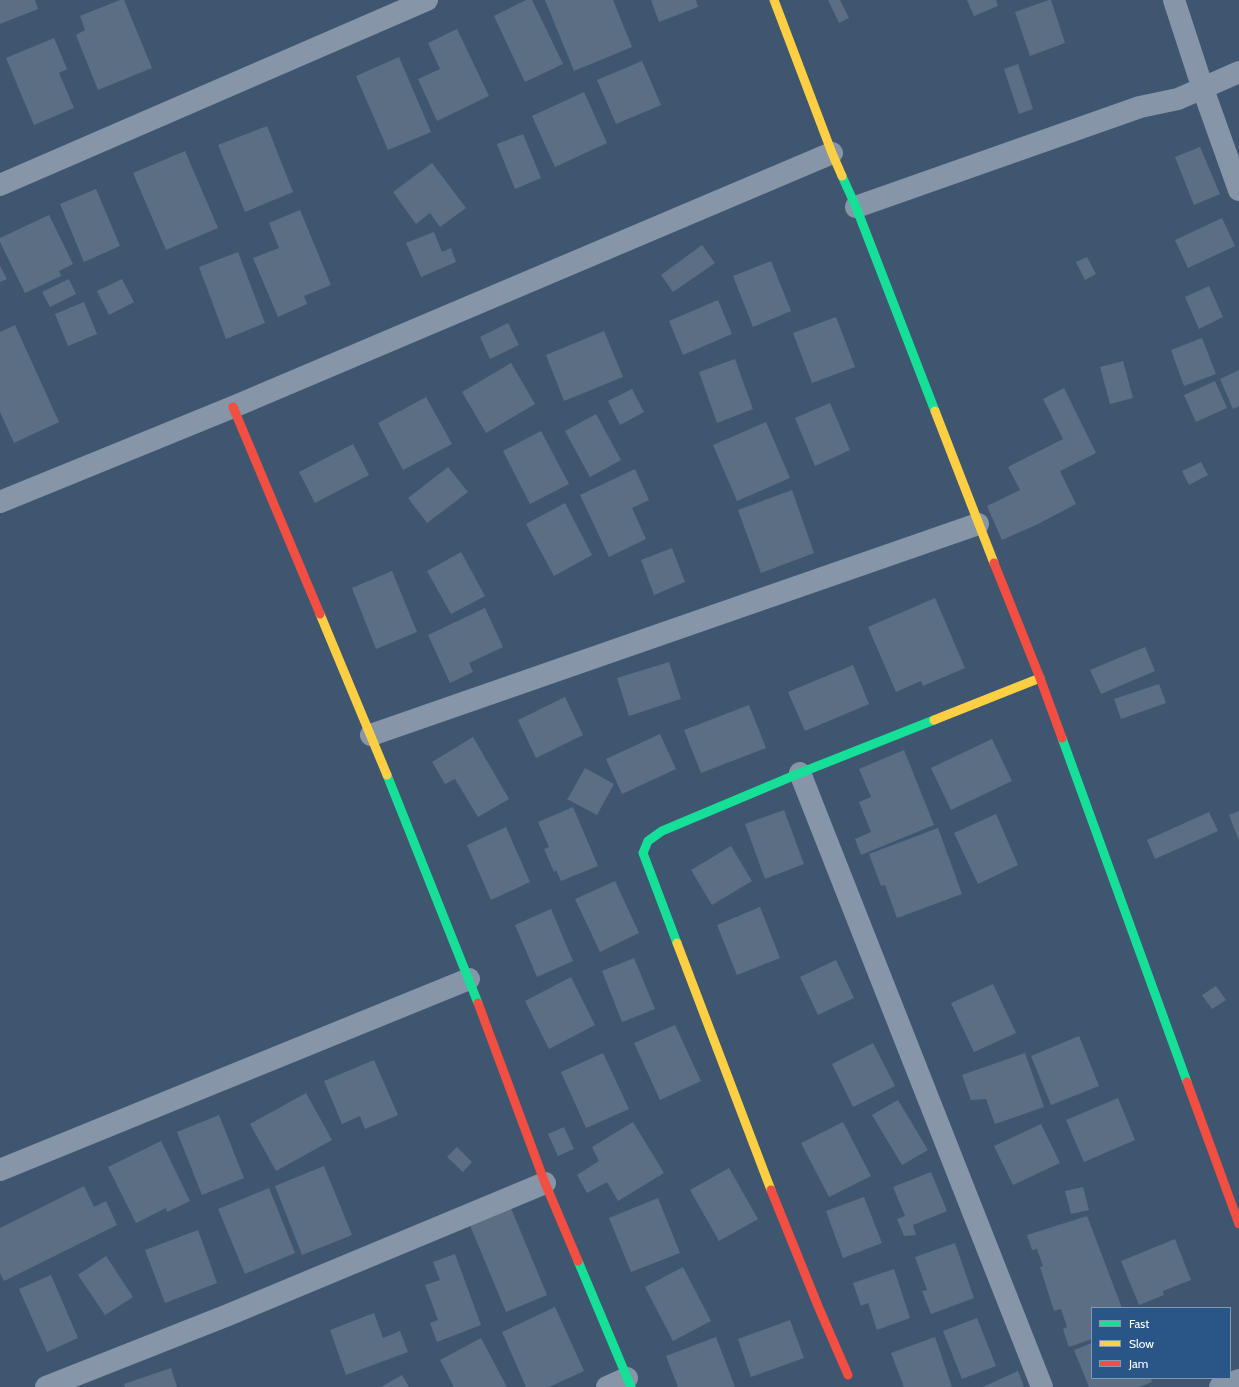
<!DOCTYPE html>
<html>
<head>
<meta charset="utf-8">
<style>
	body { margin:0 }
	#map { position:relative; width:1239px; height:1387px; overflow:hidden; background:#3f5671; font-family:Cabin,sans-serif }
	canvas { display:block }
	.legend { position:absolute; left:1091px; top:1307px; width:140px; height:72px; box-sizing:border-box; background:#295587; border:1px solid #7f99b7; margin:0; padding:5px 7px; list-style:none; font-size:12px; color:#fff }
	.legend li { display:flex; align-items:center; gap:8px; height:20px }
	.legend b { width:20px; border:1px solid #7f99b7 }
</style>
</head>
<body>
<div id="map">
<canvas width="1239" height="1387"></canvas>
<ul class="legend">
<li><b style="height:5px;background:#16e098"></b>Fast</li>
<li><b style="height:5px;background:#ffcf43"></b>Slow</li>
<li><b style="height:5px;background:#f24e42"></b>Jam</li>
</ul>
</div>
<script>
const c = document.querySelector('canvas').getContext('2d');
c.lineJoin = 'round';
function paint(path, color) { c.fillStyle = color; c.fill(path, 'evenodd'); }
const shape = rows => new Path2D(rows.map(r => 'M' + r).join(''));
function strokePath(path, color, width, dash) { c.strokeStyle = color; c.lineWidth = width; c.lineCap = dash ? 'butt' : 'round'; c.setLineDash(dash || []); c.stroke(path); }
paint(shape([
	[0,0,35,0,38,9,0,24],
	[120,0,124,0,152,68,98,90,76,35,85,30,80,16],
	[526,0,532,0,563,64,525,82,494,16],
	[545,0,613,0,632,47,574,71],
	[651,0,696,0,698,7,659,22],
	[828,0,840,0,849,18,839,23],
	[967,0,996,0,998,6,974,16],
	[1049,0,1051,0,1065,43,1030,56,1015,12],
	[457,29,489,96,437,121,418,79,440,69,428,43],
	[54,38,67,69,59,73,74,108,34,125,6,58],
	[399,57,431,132,388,150,356,76],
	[642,61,661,105,616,124,597,80],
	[1018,64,1033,109,1019,114,1004,69],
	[584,92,607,143,555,167,532,116],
	[267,126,293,192,245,212,218,145],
	[523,134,541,178,515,189,497,144],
	[1200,147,1220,194,1194,205,1175,157],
	[185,151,218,228,166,250,133,173],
	[432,163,466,208,440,227,430,213,416,224,393,192],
	[96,189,120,246,84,262,60,204],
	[300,210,331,285,304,296,307,304,278,317,253,258,279,248,269,223],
	[49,215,73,264,59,271,61,276,25,293,0,242,0,238],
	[1222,218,1235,246,1188,268,1175,240],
	[434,232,442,252,451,248,456,262,421,277,406,243],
	[702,245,715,263,673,292,661,275],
	[238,252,265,323,226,339,199,267],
	[1087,257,1096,274,1085,280,1076,262],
	[771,261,791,311,753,327,733,276],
	[0,266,7,279,0,282],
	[69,279,76,294,50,307,42,292],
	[122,279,134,302,109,315,97,291],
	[1209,286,1223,317,1199,329,1185,297],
	[718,300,732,334,683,355,669,321],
	[84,302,97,334,68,346,55,314],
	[836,317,855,367,812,383,793,333],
	[508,323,519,345,490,359,480,337],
	[15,325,59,422,14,443,0,412,0,332],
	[604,331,623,377,564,401,546,355],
	[1202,338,1216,374,1184,386,1171,350],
	[735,359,753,409,717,423,699,372],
	[1123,361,1133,398,1110,404,1100,367],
	[511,363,535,404,486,433,462,392],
	[1239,370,1239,406,1233,409,1220,379],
	[1215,381,1227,408,1196,422,1184,395],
	[1064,388,1096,453,1060,471,1076,504,1038,524,1002,540,987,506,1020,490,1008,467,1063,439,1043,399],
	[632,389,644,412,620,425,608,401],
	[426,397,452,444,403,470,378,423],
	[830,403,850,450,815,466,795,418],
	[596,414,621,460,590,477,565,431],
	[766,422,790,478,737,501,713,445],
	[541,431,569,484,530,504,503,451],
	[353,444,369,475,315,503,299,472],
	[1201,462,1208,475,1189,485,1182,471],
	[448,467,468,492,427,523,408,498],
	[635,469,649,500,632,508,646,539,609,557,580,495],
	[792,490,814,553,761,573,738,510],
	[565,503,592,555,554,576,526,524],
	[672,548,685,582,654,595,641,560],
	[461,552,485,596,451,614,427,571],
	[392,571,417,632,376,649,352,588],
	[935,598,965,668,923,686,921,681,896,692,868,627],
	[485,608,503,647,469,663,473,672,450,683,428,635],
	[1145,647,1155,671,1101,694,1090,670],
	[669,662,681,699,629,716,617,678],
	[853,665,869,704,805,731,788,692],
	[1159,684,1166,703,1121,719,1114,699],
	[565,697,583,735,536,758,518,720],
	[749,705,766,748,701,773,684,730],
	[660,734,676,769,622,794,606,759],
	[473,737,509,799,478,817,455,779,445,784,432,762],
	[992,739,1012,781,951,810,931,768],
	[904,750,934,825,861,855,855,839,871,832,859,802,871,797,859,769],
	[585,768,614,784,597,815,569,800,567,800],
	[573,807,598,866,561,881,556,870,554,872,544,849,549,847,538,822],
	[784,810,804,864,765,879,745,824],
	[1239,811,1239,841,1229,815],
	[1209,812,1218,831,1155,859,1147,840],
	[996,814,1018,865,978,884,954,833],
	[506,827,530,882,491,900,467,845],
	[938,828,962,894,897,918,885,885,881,886,869,854],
	[731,846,752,881,712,905,691,870],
	[615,881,639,933,600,952,575,899],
	[760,907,780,958,737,975,717,925],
	[551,909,573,961,537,977,515,925],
	[634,958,655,1009,622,1022,602,971],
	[836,960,854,998,818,1015,800,977],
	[571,977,595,1025,549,1049,525,1001],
	[993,984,1016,1033,974,1052,951,1003],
	[1216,986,1226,1000,1212,1009,1202,995],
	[675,1025,701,1081,660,1100,634,1043],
	[1079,1036,1099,1086,1051,1105,1031,1056],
	[873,1043,895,1086,853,1107,832,1064],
	[603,1053,629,1109,586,1128,561,1072],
	[1025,1053,1044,1107,995,1124,986,1099,971,1100,962,1075],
	[374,1060,398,1115,365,1129,360,1116,342,1124,324,1081],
	[306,1093,332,1140,276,1171,250,1124],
	[1118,1098,1135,1140,1084,1162,1066,1120],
	[898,1100,928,1150,902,1165,872,1115],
	[219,1115,244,1178,202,1195,177,1132],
	[633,1122,664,1173,618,1201,607,1182,587,1193,577,1175,599,1161,592,1147],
	[843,1122,871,1176,829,1197,801,1143],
	[1041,1124,1060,1163,1013,1185,994,1146],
	[564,1127,574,1149,558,1156,548,1134],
	[161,1141,190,1201,167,1212,166,1208,136,1223,108,1167],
	[457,1147,472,1162,463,1172,447,1157],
	[324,1166,352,1235,302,1255,275,1186],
	[729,1168,758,1219,719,1241,690,1190],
	[931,1172,947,1211,913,1225,916,1235,904,1236,897,1219,905,1216,893,1187],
	[84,1186,94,1207,106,1201,117,1225,4,1281,0,1273,0,1228],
	[1083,1187,1089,1210,1071,1214,1065,1191],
	[269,1188,295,1253,245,1274,218,1209],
	[864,1197,882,1243,843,1258,826,1211],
	[658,1198,680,1253,631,1272,609,1218],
	[510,1206,547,1295,506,1312,469,1223],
	[1087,1216,1122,1308,1092,1308,1092,1339,1069,1347,1063,1329,1067,1327,1061,1309,1054,1311,1040,1267,1043,1266,1037,1249,1032,1250,1027,1235],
	[198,1230,217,1283,165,1303,145,1250],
	[1175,1239,1191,1280,1163,1291,1164,1295,1139,1305,1121,1261],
	[955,1243,974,1298,931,1314,922,1291,927,1290,915,1257],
	[455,1254,481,1325,437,1342,430,1323,438,1320,425,1285,440,1280,433,1262],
	[106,1256,133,1297,105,1315,78,1275],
	[683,1267,711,1321,673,1341,645,1287],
	[894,1269,910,1318,877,1330,868,1303,861,1306,853,1283],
	[51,1275,78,1338,47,1352,19,1289],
	[555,1307,584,1371,549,1387,526,1387,502,1332],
	[374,1313,383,1338,400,1331,408,1352,346,1375,330,1330],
	[977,1318,996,1366,962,1379,943,1331],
	[790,1320,804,1358,751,1377,738,1339],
	[716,1337,735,1387,678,1387,666,1356],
	[935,1337,952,1387,904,1387,891,1353],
	[481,1338,507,1387,454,1387,440,1360],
	[1092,1343,1092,1378,1151,1378,1152,1382,1139,1387,1089,1387,1074,1350],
	[171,1368,177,1387,125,1387,124,1384],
	[1018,1371,1024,1387,983,1387],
	[402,1375,409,1387,381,1387]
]), '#5c6e84');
strokePath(shape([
	[1174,0,1203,89,1239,190],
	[0,185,427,0],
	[856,207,1140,107,1178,99,1239,72],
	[0,502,233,407,832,153],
	[371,735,978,524],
	[800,773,1042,1387],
	[0,1170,469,979],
	[46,1387,228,1315,545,1183],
	[607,1387,627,1378],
	[1220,1387,1239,1380]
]), '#8695a7', 22);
strokePath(shape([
	[842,176,856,207,935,411],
	[1062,738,1187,1082],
	[387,775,478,1003],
	[677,943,643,853,648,841,662,831,800,773,934,720],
	[578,1261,631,1387]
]), '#16e098', 9);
strokePath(shape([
	[774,0,832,153,842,176],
	[935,411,994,563],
	[320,614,387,775],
	[934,720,1040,678],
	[677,943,771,1190]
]), '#ffcf43', 9);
strokePath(shape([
	[233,407,320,614],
	[994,563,1040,678,1062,738],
	[478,1003,545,1183,578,1261],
	[1187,1082,1239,1224],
	[771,1190,818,1306,848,1375]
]), '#f24e42', 9);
</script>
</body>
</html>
